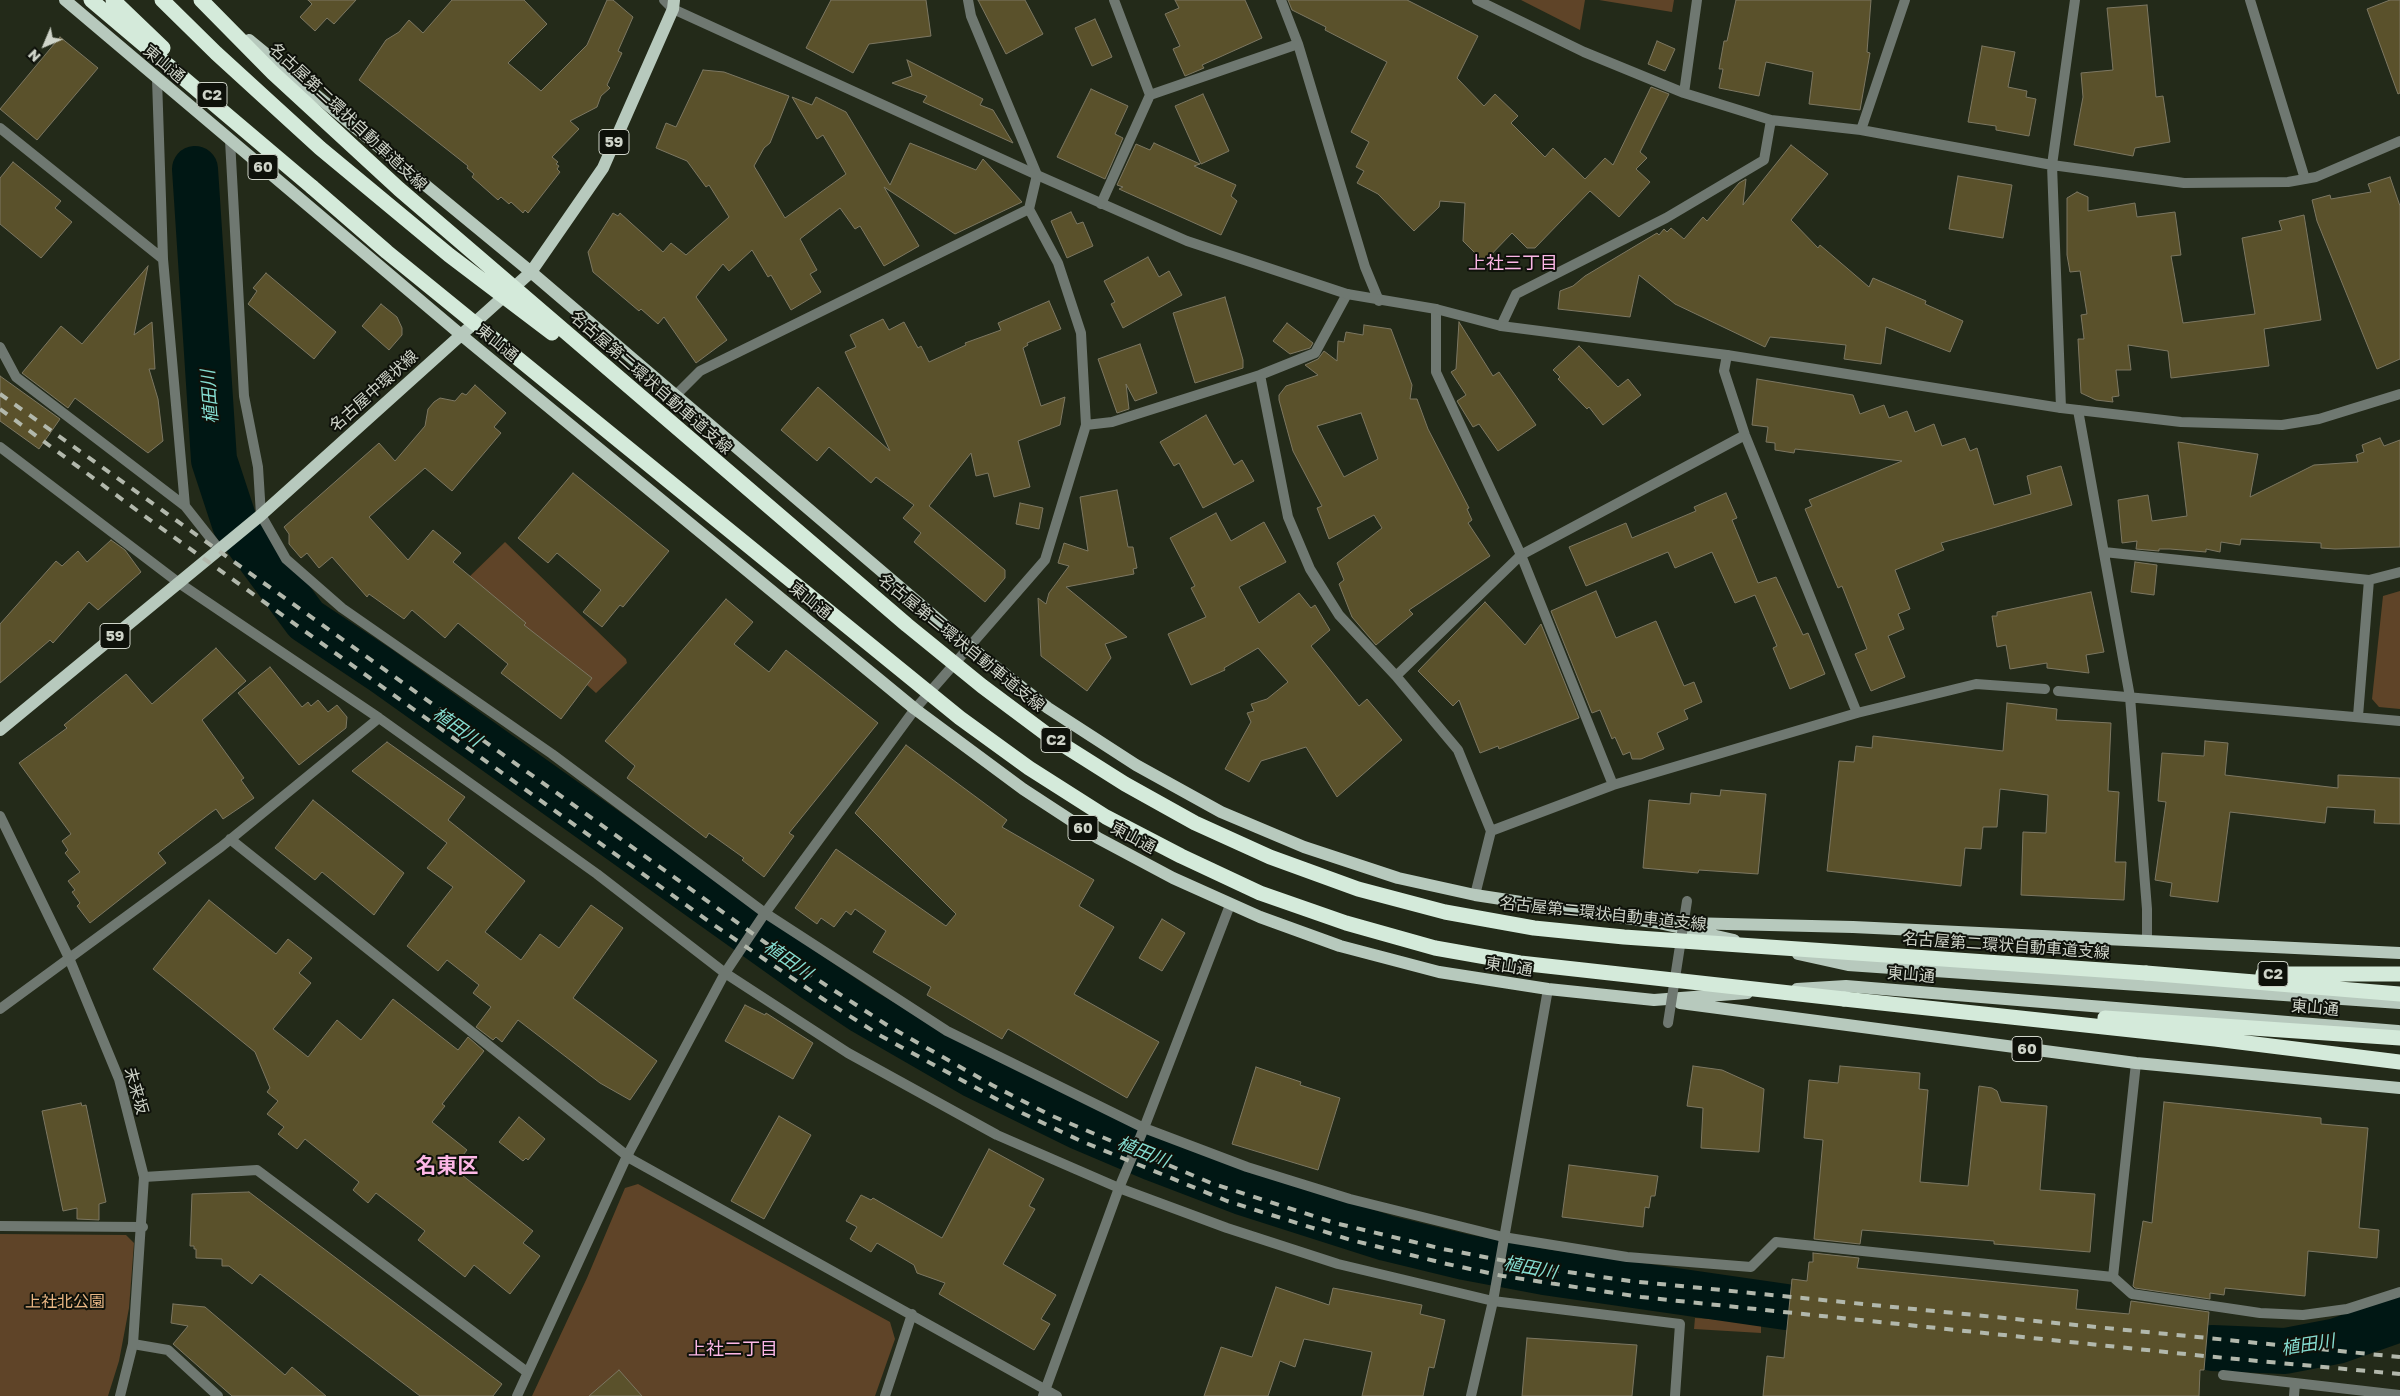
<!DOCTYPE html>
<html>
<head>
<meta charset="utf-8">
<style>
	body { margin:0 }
	#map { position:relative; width:2400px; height:1396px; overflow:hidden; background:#232a19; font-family:"Golos Text",sans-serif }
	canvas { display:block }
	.north { position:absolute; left:20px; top:20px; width:50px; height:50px; -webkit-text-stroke:4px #0e110a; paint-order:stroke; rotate:225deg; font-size:14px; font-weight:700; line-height:20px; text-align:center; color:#cfd4c9 }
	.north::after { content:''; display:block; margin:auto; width:18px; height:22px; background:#cfd4c9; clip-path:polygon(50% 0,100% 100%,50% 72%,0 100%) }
</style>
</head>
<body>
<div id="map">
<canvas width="2400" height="1396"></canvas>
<div class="north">N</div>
</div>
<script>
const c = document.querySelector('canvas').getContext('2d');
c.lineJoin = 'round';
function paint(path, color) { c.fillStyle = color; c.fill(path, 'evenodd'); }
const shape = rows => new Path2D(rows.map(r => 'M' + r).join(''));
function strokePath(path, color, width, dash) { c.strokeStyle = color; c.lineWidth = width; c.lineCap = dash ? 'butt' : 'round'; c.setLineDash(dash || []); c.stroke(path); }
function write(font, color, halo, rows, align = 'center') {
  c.font = font + ' "Golos Text","Noto Sans JP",sans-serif'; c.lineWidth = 4; c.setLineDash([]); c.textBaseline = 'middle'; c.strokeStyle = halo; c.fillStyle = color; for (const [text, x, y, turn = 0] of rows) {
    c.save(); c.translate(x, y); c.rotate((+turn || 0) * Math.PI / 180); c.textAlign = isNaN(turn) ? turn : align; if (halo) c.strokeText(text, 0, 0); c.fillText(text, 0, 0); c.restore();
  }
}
paint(shape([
	[1521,0,1585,0,1580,30],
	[1599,0,1674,0,1672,12],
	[505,542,626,659,627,663,596,693,467,579],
	[2400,591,2400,709,2379,707,2372,699,2383,596],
	[638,1184,890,1322,895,1339,875,1396,532,1396,587,1278,625,1188],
	[0,1234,126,1235,134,1243,129,1308,119,1361,108,1396,0,1396],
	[1695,1318,1761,1322,1761,1333,1694,1329]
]), '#5f4428');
strokePath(shape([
	[195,169,214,460,235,524,306,620,381,670,812,977,863,1011,974,1075,1080,1127,1153,1158,1242,1192,1386,1238,1464,1257,1544,1272,1786,1307],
	[2212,1348,2285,1351,2337,1341,2400,1319]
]), '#001714', 46);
const building = shape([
	[308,0,356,0,334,24,327,18,315,31,300,17,312,4,308,0],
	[452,0,524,0,547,24,508,63,541,91,587,45,607,0,613,0,633,17,618,51,622,53,607,85,610,88,601,96,597,107,570,121,579,129,552,157,558,162,556,164,559,166,557,169,560,172,528,213,525,210,523,213,511,202,509,204,501,197,498,200,472,177,474,174,467,168,468,166,359,80,386,40,399,32,409,20,423,33,452,0],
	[831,0,926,0,931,36,869,44,853,73,806,48,831,0],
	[978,0,1025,0,1043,34,1006,54,978,0],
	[1175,0,1245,0,1262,38,1202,65,1204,68,1185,76,1173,49,1180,46,1165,14,1179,8,1175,0],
	[1288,0,1407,0,1478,36,1457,78,1484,106,1495,94,1518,116,1511,123,1545,157,1553,148,1585,179,1605,158,1613,165,1651,87,1669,94,1640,152,1647,158,1636,169,1650,182,1619,217,1590,191,1535,248,1527,248,1512,233,1484,262,1463,241,1465,203,1440,201,1439,207,1414,231,1378,194,1357,183,1364,171,1356,167,1369,142,1351,132,1387,62,1325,30,1326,27,1292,10,1288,0],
	[1736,0,1871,0,1867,52,1870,53,1860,110,1809,104,1813,72,1766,62,1759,96,1719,88,1723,69,1719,69,1724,41,1727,41,1736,0],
	[2390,0,2400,0,2400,93,2398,94,2367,9,2390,0],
	[2147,5,2156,97,2163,96,2170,142,2135,148,2133,156,2074,145,2083,97,2081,73,2113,70,2107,8,2147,5],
	[1095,19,1112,57,1092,66,1075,28,1095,19],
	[60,37,98,68,37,140,0,109,60,37],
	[1657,41,1675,49,1665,71,1648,64,1657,41],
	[1982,46,2015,52,2008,87,2027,91,2026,97,2036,99,2029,136,1996,130,1996,126,1968,122,1982,46],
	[907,60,983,99,980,105,993,110,1013,143,923,102,927,96,892,83,912,76,907,60],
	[703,70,724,72,789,96,770,143,764,148,754,166,785,218,846,174,823,135,817,139,792,97,812,105,816,97,846,112,890,185,910,143,976,170,983,159,1022,202,955,234,884,187,919,246,884,266,860,226,855,229,840,208,800,239,817,270,810,274,821,292,791,310,771,275,768,277,752,250,729,271,723,264,696,297,727,340,696,363,664,317,658,324,641,309,639,311,593,272,588,252,613,213,618,216,620,213,663,252,671,243,686,255,729,217,709,185,706,187,687,161,656,148,666,123,676,127,703,70],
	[1091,89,1128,106,1115,134,1123,138,1105,179,1057,157,1091,89],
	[1203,94,1229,151,1201,164,1175,106,1203,94],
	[1154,143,1200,164,1194,166,1236,185,1231,196,1237,201,1221,235,1119,189,1123,187,1117,185,1136,144,1150,150,1154,143],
	[1791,145,1828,174,1791,220,1818,248,1820,245,1869,287,1873,278,1926,301,1925,304,1963,321,1950,352,1886,327,1881,364,1844,359,1846,345,1770,337,1765,347,1675,304,1639,275,1630,317,1558,309,1560,291,1573,286,1585,276,1657,233,1659,235,1664,229,1667,232,1671,228,1684,239,1703,217,1707,221,1739,183,1746,179,1743,205,1791,145],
	[13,162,61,201,55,208,72,222,41,258,0,224,0,178,13,162],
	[1958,176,2012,185,2003,238,1949,229,1958,176],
	[2390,177,2400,206,2400,359,2377,369,2317,221,2312,200,2330,195,2331,199,2371,192,2368,184,2390,177],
	[2077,192,2088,197,2088,211,2135,203,2137,217,2175,212,2181,255,2171,256,2183,323,2255,314,2242,238,2282,230,2279,221,2304,215,2321,320,2264,329,2269,366,2171,378,2168,351,2128,345,2131,370,2116,370,2119,396,2112,397,2113,402,2096,400,2081,393,2078,339,2084,339,2081,315,2087,314,2080,271,2070,272,2067,255,2067,198,2077,192],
	[1071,212,1077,224,1083,222,1093,246,1067,258,1051,221,1071,212],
	[1148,257,1159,277,1169,271,1182,295,1123,328,1111,304,1115,302,1104,281,1148,257],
	[148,266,134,335,152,322,155,369,149,369,158,399,163,441,148,453,75,398,68,408,22,373,61,326,82,344,148,266],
	[266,273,336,332,314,359,248,304,257,291,253,288,266,273],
	[1225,297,1243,360,1243,368,1195,383,1173,313,1225,297],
	[1049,301,1061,329,1027,343,1028,345,1023,348,1041,406,1065,397,1060,425,1018,441,1030,487,994,497,988,473,976,476,971,453,929,506,1005,570,1005,578,985,602,914,542,921,533,903,518,914,505,876,477,871,483,829,447,817,461,781,430,818,387,890,451,845,352,856,347,850,335,883,319,889,330,904,322,918,348,921,346,929,362,966,345,965,343,1001,330,998,323,1049,301],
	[381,304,397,317,402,328,402,335,389,350,362,326,381,304],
	[1459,322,1493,376,1499,372,1536,425,1498,451,1479,424,1473,427,1457,401,1466,395,1451,372,1456,369,1459,322],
	[1287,323,1313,343,1310,348,1290,354,1273,341,1287,323],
	[1364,325,1391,329,1412,385,1410,399,1417,399,1428,429,1469,508,1467,509,1472,520,1468,523,1490,556,1409,610,1413,614,1376,645,1352,617,1339,584,1344,580,1337,563,1382,528,1374,515,1329,539,1317,508,1322,506,1293,451,1279,400,1279,395,1286,386,1318,375,1305,365,1318,359,1324,351,1337,361,1338,341,1344,342,1346,332,1363,335,1364,325],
	[1361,413,1378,459,1344,477,1317,426,1361,413],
	[1140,344,1157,393,1135,401,1126,384,1129,409,1117,413,1098,359,1140,344],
	[1579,346,1618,387,1628,379,1641,395,1603,425,1589,407,1587,409,1558,379,1560,377,1553,370,1579,346],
	[0,376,60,419,39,449,0,421,0,376],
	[1757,379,1853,395,1860,414,1884,405,1889,418,1907,411,1915,432,1934,424,1942,446,1965,438,1970,451,1977,448,1994,505,2031,494,2027,476,2061,466,2072,505,1941,543,1944,550,1895,570,1910,609,1898,614,1904,629,1888,636,1905,677,1871,691,1855,654,1867,649,1842,586,1838,588,1805,509,1812,506,1809,500,1902,461,1795,449,1794,453,1775,450,1775,443,1766,442,1768,427,1752,425,1757,379],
	[475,385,506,413,494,427,501,433,452,491,425,468,369,517,408,560,433,530,461,553,453,562,526,623,524,625,592,678,561,719,501,673,508,664,458,623,445,638,412,610,404,619,369,594,367,597,332,557,319,568,307,553,301,558,289,544,289,534,284,527,379,443,395,461,425,426,428,409,434,402,440,398,455,401,462,393,466,395,475,385],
	[1206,415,1234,465,1242,460,1254,481,1203,508,1179,463,1174,466,1160,442,1206,415],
	[2380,438,2384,446,2400,440,2400,547,2335,549,2321,548,2321,543,2241,539,2240,545,2221,542,2220,552,2206,549,2206,552,2170,549,2159,549,2159,551,2136,549,2137,541,2122,543,2118,500,2148,495,2152,521,2187,516,2178,442,2258,454,2250,497,2314,465,2358,462,2356,455,2364,452,2362,445,2380,438],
	[573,473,669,551,623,607,620,605,602,627,583,612,601,590,557,553,548,563,518,538,573,473],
	[1117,490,1128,547,1133,547,1137,568,1133,569,1134,574,1066,587,1127,637,1105,644,1111,658,1087,691,1041,656,1038,598,1046,604,1049,593,1069,566,1058,563,1064,543,1088,551,1080,497,1117,490],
	[1726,493,1737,518,1732,520,1758,583,1776,577,1803,635,1808,633,1825,674,1790,689,1773,648,1777,646,1755,595,1735,603,1712,552,1675,568,1668,552,1586,586,1569,547,1626,523,1632,538,1696,511,1694,507,1726,493],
	[1020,503,1043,508,1039,529,1016,524,1020,503],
	[1216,513,1231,541,1264,522,1286,562,1239,587,1259,623,1299,593,1311,608,1315,605,1330,630,1311,646,1359,706,1367,699,1402,740,1337,797,1306,747,1261,761,1249,782,1225,769,1251,722,1247,713,1254,711,1251,704,1267,699,1288,682,1258,648,1224,668,1225,670,1191,685,1168,634,1206,617,1191,588,1195,586,1170,538,1216,513],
	[111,540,125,550,141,572,98,610,89,602,53,643,50,640,0,683,0,624,56,561,62,566,78,551,87,562,111,540],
	[2135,562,2157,565,2154,595,2131,592,2135,562],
	[1596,591,1616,638,1656,621,1684,686,1694,682,1702,702,1684,710,1688,719,1657,733,1664,749,1641,759,1632,759,1630,752,1623,755,1615,737,1612,739,1600,710,1592,713,1551,611,1596,591],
	[2091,592,2104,652,2086,655,2089,673,2047,668,2047,663,2010,669,2006,645,1997,647,1992,616,1997,616,1997,612,2091,592],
	[726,599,753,622,734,644,769,672,786,650,878,723,789,833,794,836,764,877,742,860,744,858,709,833,706,838,627,778,635,766,605,741,726,599],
	[1485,602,1525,645,1541,624,1579,718,1499,749,1498,746,1480,753,1459,700,1453,706,1418,671,1485,602],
	[216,648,246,681,202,720,244,778,241,780,254,798,223,819,216,809,209,814,158,853,166,863,90,923,77,906,80,903,72,892,75,890,68,881,80,872,65,853,68,850,62,841,71,834,19,763,67,728,64,725,126,674,152,704,216,648],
	[270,667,302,707,308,702,311,706,318,700,328,712,337,705,347,717,346,728,299,765,238,693,270,667],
	[2007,703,2057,709,2056,720,2111,723,2108,791,2119,792,2115,862,2126,862,2124,900,2021,895,2023,832,2046,833,2048,795,2000,789,1997,827,1983,827,1981,849,1965,848,1961,886,1827,871,1839,761,1854,762,1856,746,1872,748,1873,736,2003,751,2007,703],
	[2205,741,2228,743,2225,775,2338,788,2338,775,2400,778,2400,824,2374,823,2375,810,2327,807,2325,823,2230,812,2218,902,2170,896,2172,883,2155,880,2166,802,2158,801,2162,753,2204,756,2205,741],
	[387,742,465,797,448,820,525,881,485,932,521,960,540,934,559,948,591,905,623,928,573,998,657,1061,630,1100,600,1083,518,1020,502,1042,496,1037,493,1040,476,1027,491,1007,473,993,479,985,447,960,438,971,407,946,453,887,427,868,447,843,352,771,387,742],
	[906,745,1007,820,1002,827,1094,880,1079,906,1114,927,1074,994,1159,1042,1127,1098,1008,1029,1002,1039,927,995,931,987,873,952,886,931,855,909,851,915,846,911,834,927,821,918,817,924,795,908,836,849,946,926,956,914,855,813,906,745],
	[1721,790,1766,794,1758,874,1699,870,1698,873,1643,868,1649,800,1690,804,1691,793,1720,796,1721,790],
	[313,800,404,873,374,915,322,872,315,880,275,848,313,800],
	[209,900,276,954,288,939,312,958,299,973,311,983,273,1029,308,1057,337,1020,361,1040,393,999,458,1050,468,1037,484,1051,442,1104,445,1106,432,1122,467,1150,453,1168,533,1231,523,1243,540,1256,510,1294,474,1265,465,1277,418,1240,425,1231,376,1193,368,1203,353,1190,359,1182,305,1139,297,1149,278,1134,284,1127,267,1114,278,1101,267,1092,270,1088,255,1052,153,969,209,900],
	[1162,919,1185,933,1162,971,1139,958,1162,919],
	[745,1005,765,1015,766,1013,813,1043,793,1079,725,1041,745,1005],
	[1693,1066,1722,1070,1764,1089,1759,1152,1701,1148,1703,1108,1687,1106,1693,1066],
	[1840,1066,1920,1073,1919,1089,1928,1090,1920,1182,1968,1186,1979,1086,1992,1088,1997,1091,2001,1102,2047,1106,2040,1190,2095,1194,2090,1252,1994,1244,1994,1241,1862,1230,1860,1244,1814,1239,1823,1140,1804,1138,1809,1080,1838,1083,1840,1066],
	[1256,1067,1301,1082,1300,1085,1340,1098,1318,1170,1232,1144,1256,1067],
	[2164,1102,2321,1118,2321,1124,2368,1128,2359,1228,2379,1230,2377,1258,2308,1251,2305,1296,2225,1288,2224,1295,2210,1293,2210,1299,2135,1288,2133,1286,2143,1221,2152,1223,2164,1102],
	[81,1103,82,1106,86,1105,106,1202,99,1204,99,1220,77,1219,77,1208,63,1211,42,1111,81,1103],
	[779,1116,811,1135,764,1219,731,1201,779,1116],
	[519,1117,545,1139,528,1160,526,1158,523,1161,499,1142,519,1117],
	[989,1149,1044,1179,1029,1206,1035,1209,1003,1264,1056,1295,1041,1319,1050,1324,1034,1350,939,1294,945,1283,917,1273,914,1265,877,1243,871,1252,850,1239,857,1227,846,1221,861,1195,871,1200,873,1198,942,1238,989,1149],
	[1569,1165,1658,1176,1655,1196,1651,1196,1649,1208,1645,1207,1643,1227,1562,1217,1569,1165],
	[249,1192,502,1384,493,1396,420,1396,260,1274,252,1284,229,1266,222,1266,222,1259,196,1258,196,1249,194,1249,194,1246,190,1246,192,1194,249,1192],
	[1813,1253,1859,1258,1857,1268,2078,1290,2076,1309,2129,1314,2131,1301,2209,1312,2204,1370,2200,1370,2199,1396,1763,1396,1767,1356,1784,1358,1792,1279,1807,1281,1809,1262,1813,1262,1813,1253],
	[1276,1287,1329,1305,1333,1288,1422,1305,1420,1314,1445,1320,1434,1368,1429,1367,1423,1396,1362,1396,1372,1352,1304,1339,1295,1367,1280,1361,1268,1396,1204,1396,1221,1347,1252,1357,1276,1287],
	[173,1304,205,1307,285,1375,292,1367,326,1396,232,1396,173,1344,188,1326,171,1323,173,1304],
	[1527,1338,1637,1345,1632,1396,1522,1396,1527,1338],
	[619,1370,642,1396,589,1396,619,1370]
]);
paint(building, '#5a512b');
strokePath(building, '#7c7762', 1);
strokePath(shape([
	[1114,0,1150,95],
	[1281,0,1298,44,1365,267,1379,301],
	[1477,0,1584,52,1684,93,1771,120,1861,130,2052,165,2184,183,2288,182,2316,177,2400,141],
	[2250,0,2305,179],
	[157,79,163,259,185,506],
	[1684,93,1697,0],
	[0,128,163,259],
	[1861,130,1905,0],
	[230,140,244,396,258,467,261,515,286,559,342,608,552,754,765,913,947,1031,1144,1128,1247,1167,1350,1199,1503,1237,1627,1257,1751,1267,1776,1242,2113,1277,2132,1294,2260,1313,2303,1315,2347,1309,2400,1292],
	[1101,204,1150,95,1298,44],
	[1436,309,1436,372,1521,555,1613,785],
	[1501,326,1516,294,1666,218,1764,160,1771,120],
	[0,347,16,377,185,506,219,549],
	[1727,355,1724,371,1745,435,1857,713],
	[1260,375,1288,517,1310,569,1339,615,1396,676,1458,750,1491,831,1475,895],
	[675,396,700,371,1029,209],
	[2061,408,2052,165,2075,0],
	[2078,410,2130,697,2147,909,2147,940],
	[1086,425,1112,422,1260,375,1315,353,1347,294],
	[0,447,179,583,379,718,597,874,725,973,848,1053,997,1135,1119,1188,1227,1228,1338,1264,1493,1301,1680,1324,1675,1396],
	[2104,552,2369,580,2400,572],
	[1396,676,1521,555,1745,435],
	[2058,691,2400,721],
	[2358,716,2369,580],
	[1491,831,1613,785,1857,713,1976,684,2045,689],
	[230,839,631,1159,1057,1396],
	[0,1009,221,847,379,718],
	[144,1177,257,1170,527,1372],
	[0,1226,143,1227],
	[2113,1277,2136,1063],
	[133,1344,168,1350,218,1396],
	[2223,1375,2295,1383],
	[517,1396,627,1156,725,973,765,913,915,709,1045,560,1086,425,1081,333,1058,263,1029,209,1037,175,971,16,968,0],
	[885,1396,912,1314],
	[1043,1396,1119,1188,1144,1128,1230,905],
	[2294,1396,2295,1383,2400,1395]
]), '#6f7871', 10);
strokePath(shape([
	[664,0,673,9,1037,175,1187,241,1347,294,1436,309,1501,326,1727,355,2061,408,2181,422,2282,425,2319,419,2400,394],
	[0,816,69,958,119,1079,144,1177,133,1344,120,1396],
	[1471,1396,1493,1301,1548,989]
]), '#6f7871', 10);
strokePath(shape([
	[65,0,460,334,915,709,1023,789,1098,838,1173,878,1260,917,1340,946,1439,972,1548,989,1654,1000,1747,993],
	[249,40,531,272,969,646,1048,708,1136,765,1221,812,1304,847,1398,878,1475,895,1659,923,1734,940],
	[0,730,261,515,531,272,603,168,673,9,674,0],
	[1686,923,1853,927,2400,953],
	[1798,954,1848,965,2400,1003],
	[1797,989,1846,986,2398,1031],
	[1680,1003,2136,1063,2400,1088]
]), '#b7c9bd', 12);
strokePath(shape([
	[91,0,312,187],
	[113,0,163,48],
	[2146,973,2400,994],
	[2263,974,2400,974],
	[1844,999,2215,1039,2400,1062],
	[2105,1018,2400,1038]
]), '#d4eada', 15);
strokePath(shape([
	[0,394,812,976,890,1027,992,1085,1050,1115,1211,1183,1335,1223,1443,1249,1547,1269,1630,1281,2400,1357],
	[0,409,154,523,711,923,823,999,881,1036,1022,1113,1081,1141,1227,1201,1351,1240,1447,1264,1503,1276,1641,1297,2204,1356,2400,1374]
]), '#b2b8ac', 4, [9, 9]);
strokePath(shape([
	[1668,1023,1687,901]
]), '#6f7871', 10);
strokePath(shape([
	[162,0,216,53,320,148,449,255,552,333],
	[201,0,273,73,399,189,907,625,982,686,1049,736,1125,784,1195,823,1270,857,1358,889,1445,912,1534,928,1624,937,2146,973],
	[312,187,387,252,960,718,1029,768,1106,817,1181,856,1260,893,1346,923,1435,948,1520,963,1844,999]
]), '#d4eada', 15);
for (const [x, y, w] of [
	[212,95,30],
	[614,142,30],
	[263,167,30],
	[115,636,30],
	[1056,740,30],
	[1083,828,30],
	[2273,974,30],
	[2027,1049,30]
]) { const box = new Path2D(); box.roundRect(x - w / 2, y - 12.5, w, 25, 4); c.fillStyle = '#0e110a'; c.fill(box); strokePath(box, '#cfd4c9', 1); }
write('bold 15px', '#cfd4c9', null, [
	["C2",212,95],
	["59",614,142],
	["60",263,167],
	["59",115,636],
	["C2",1056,740],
	["60",1083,828],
	["C2",2273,974],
	["60",2027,1049]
]);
write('16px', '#cfd4c9', '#0e110a', [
	["東山通",164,64,40],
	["名古屋第二環状自動車道支線",348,117,43],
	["東山通",497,343,39],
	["名古屋第二環状自動車道支線",651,383,41],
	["名古屋中環状線",374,391,-42],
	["東山通",810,601,39],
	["名古屋第二環状自動車道支線",961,643,39],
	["東山通",1133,838,28],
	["名古屋第二環状自動車道支線",1603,914,6],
	["名古屋第二環状自動車道支線",2006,946,4],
	["東山通",1509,967,9],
	["東山通",1911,975,5],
	["東山通",2315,1008,5],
	["未来坂",136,1091,74]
]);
write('16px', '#e8b684', '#0e110a', [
	["上社北公園",65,1302]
]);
write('18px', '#fcb7e6', '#0e110a', [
	["上社三丁目",1513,263],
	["上社二丁目",733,1349]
]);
write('italic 18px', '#85ddd1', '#0e110a', [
	["植田川",210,397,-94],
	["植田川",457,727,35],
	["植田川",788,960,35],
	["植田川",1143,1152,22],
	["植田川",1530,1268,11],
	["植田川",2308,1345,-9]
]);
write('bold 21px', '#fcb7e6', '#0e110a', [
	["名東区",447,1166]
]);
</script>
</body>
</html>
